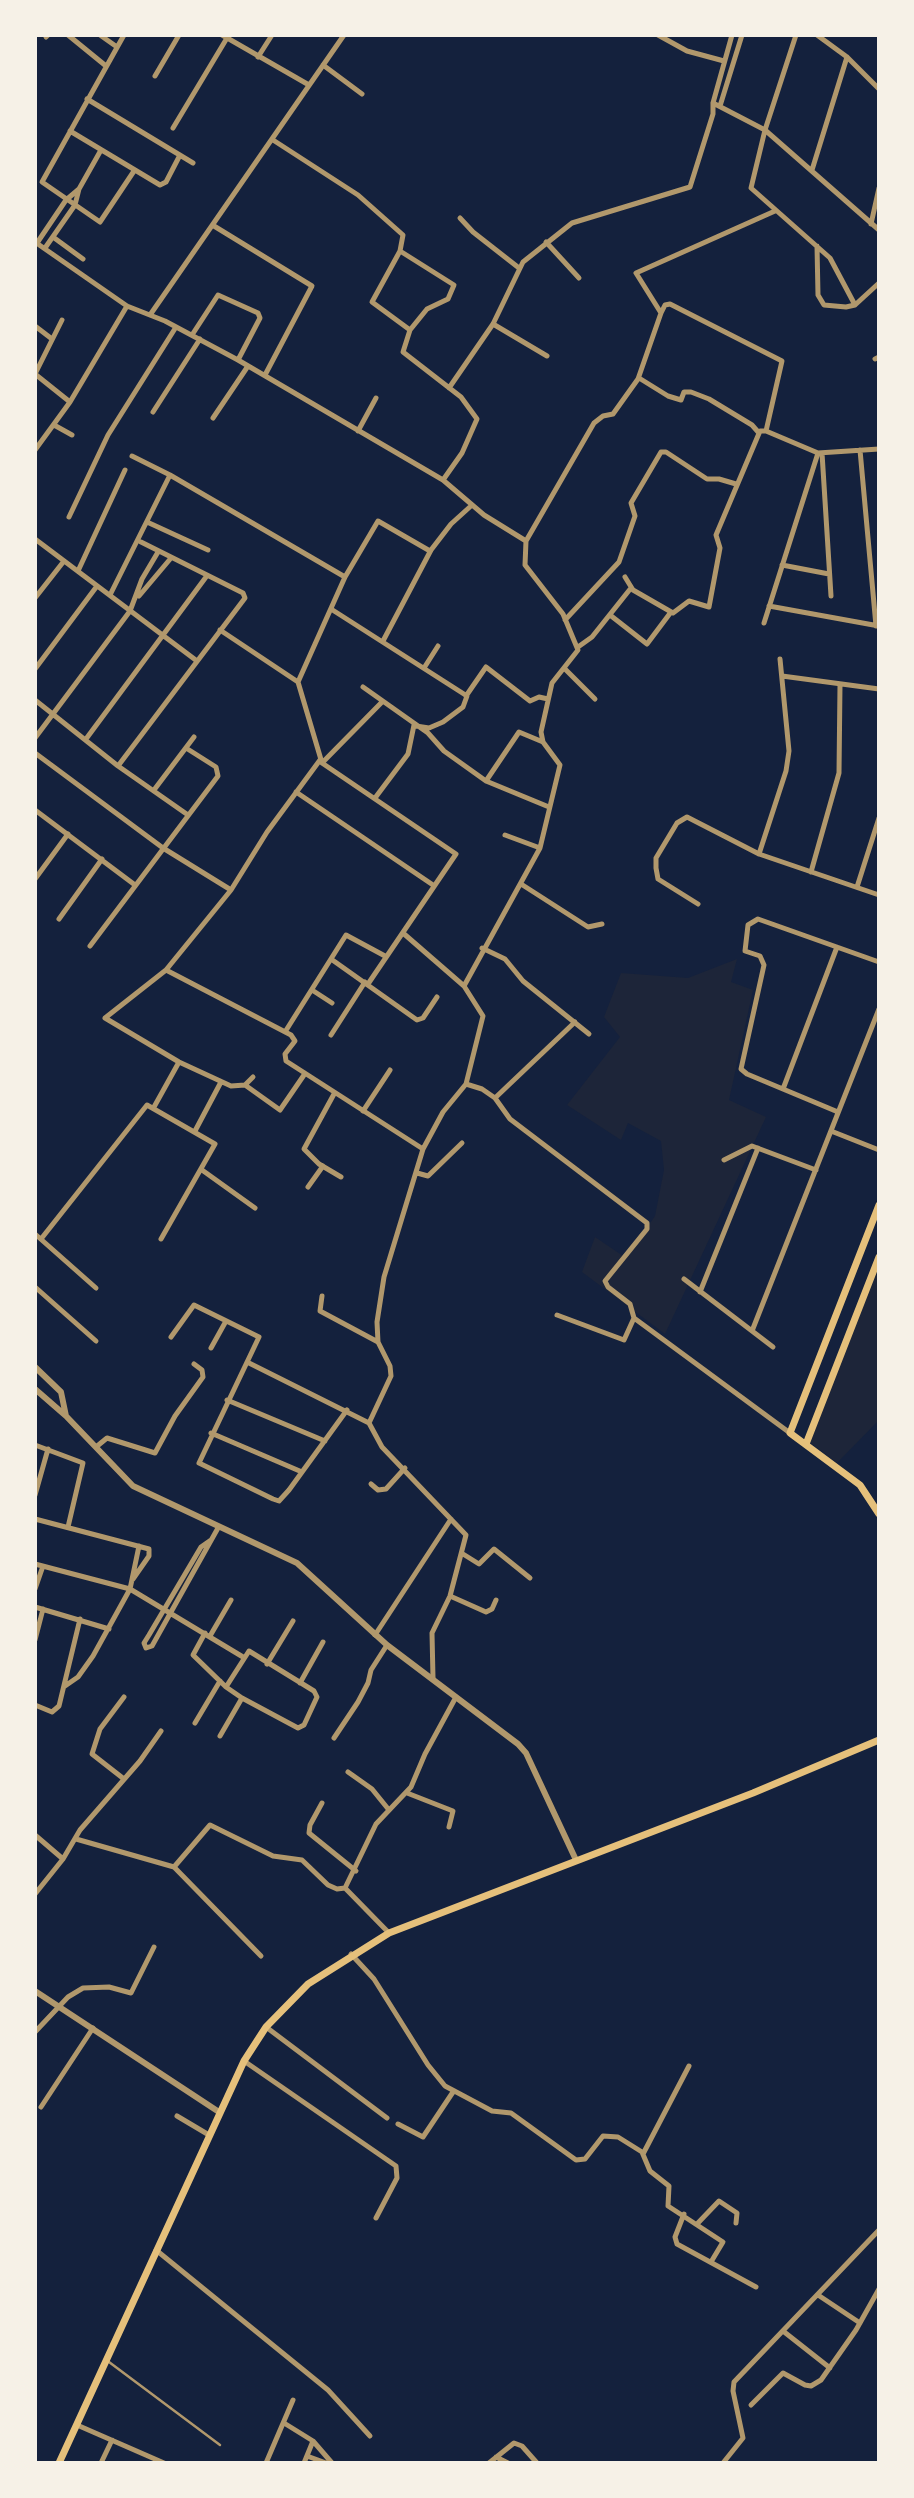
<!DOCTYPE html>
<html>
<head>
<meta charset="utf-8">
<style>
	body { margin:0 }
	#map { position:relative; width:914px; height:2498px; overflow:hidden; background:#14213d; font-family:"DejaVu Sans",sans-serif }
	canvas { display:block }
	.frame { position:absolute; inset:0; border:37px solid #f6f1e7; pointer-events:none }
</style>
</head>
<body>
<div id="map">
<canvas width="914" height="2498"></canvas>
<div class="frame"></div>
</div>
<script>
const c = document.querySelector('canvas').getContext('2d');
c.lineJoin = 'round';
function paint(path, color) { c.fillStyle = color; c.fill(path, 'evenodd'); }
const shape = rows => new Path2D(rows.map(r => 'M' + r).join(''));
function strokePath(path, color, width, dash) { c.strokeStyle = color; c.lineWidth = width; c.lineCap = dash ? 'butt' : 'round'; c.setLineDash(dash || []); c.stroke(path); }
paint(shape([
	[737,959,731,982,753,990,729,1100,766,1117,665,1334,582,1272,595,1237,626,1258,655,1216,664,1170,661,1141,628,1123,621,1140,567,1105,620,1037,604,1017,621,973,688,978],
	[879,1268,879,1420,837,1463,808,1441]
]), '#1d2539');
strokePath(shape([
	[109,2362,220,2445]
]), '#b1986c', 2.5);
strokePath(shape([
	[68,35,106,66],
	[100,35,117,47],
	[124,35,42,182,100,222,134,171],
	[222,35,309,85],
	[658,35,687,51,724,61],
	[796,35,765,130,751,188,830,258,855,305],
	[817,35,847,57,879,89],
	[46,37,48,35],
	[258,57,272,35],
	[323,65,362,94],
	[155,76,179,35],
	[87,99,193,163],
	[713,103,765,130,879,230],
	[720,106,742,35],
	[173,128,227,38],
	[70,131,160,185,166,182,180,155],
	[273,140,358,195,403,235,400,251,372,302,410,330,403,352,461,397,477,419,462,453,443,480],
	[812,170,847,57],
	[460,218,473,232,519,268],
	[871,224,879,188],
	[214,226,312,286,265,375],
	[53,237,83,259],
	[35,242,127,306,165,321,238,360,443,480,484,515,526,541,525,565,563,614,578,650,552,683,541,732,543,742,560,765,540,848,464,986],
	[546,242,579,278],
	[37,243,66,200,79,189],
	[817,246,818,295,824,305,846,307,855,305,879,283],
	[45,248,75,205,79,189,101,150],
	[400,251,454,285,448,299,427,309,410,330],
	[150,315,344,35],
	[493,324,547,356],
	[35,326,52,339],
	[192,335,218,295,258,313,260,318,238,360],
	[875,359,879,357],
	[35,374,62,320],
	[35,374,70,402],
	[639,378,668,396,681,400,684,392,691,392,709,399,752,425,759,433],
	[449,388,493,324,523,262,572,223,690,187,713,114,713,103,732,35],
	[153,412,200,339],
	[213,418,248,366],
	[54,425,72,435],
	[358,431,376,398],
	[766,431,782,361,670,304,665,305,661,313,636,273,775,211],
	[35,450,70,402,127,306],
	[860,450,876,626],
	[822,453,831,596],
	[132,456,170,475],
	[69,517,108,435,176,327],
	[147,522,208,550],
	[35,539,197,661],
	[526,541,594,423,603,416,613,414,638,379,661,313],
	[782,565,829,574],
	[78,571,125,470],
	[345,577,378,521,430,551],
	[625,577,633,590,673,613,689,601,709,607,720,548,716,535,760,431,766,431,818,453,879,449],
	[110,595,170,475,345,577,298,682],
	[139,596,171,558],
	[35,598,64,561],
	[769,606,879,626],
	[331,609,467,696,463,707,443,722,429,728,416,726],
	[610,615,647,644,671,612],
	[565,620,619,562,635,516,631,503,661,452,666,452,707,479,719,479,736,484],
	[764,623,818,453],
	[220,630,298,682,322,763,456,854,368,984],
	[383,641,431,550,451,524,472,505],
	[578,647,592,637,631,588],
	[424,668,438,646],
	[35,669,97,586],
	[565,669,595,699],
	[782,676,879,689],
	[363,687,428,733,444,751,486,781,549,807],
	[466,696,486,667,530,701,539,697,548,699],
	[35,700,118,766,188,815],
	[35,738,130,611,142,579,158,552],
	[86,739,206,577],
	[35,753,163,848,231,890],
	[322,763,382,702],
	[118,766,245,598,243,593,141,542],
	[486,781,519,732,543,742],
	[154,790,194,737],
	[296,792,433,885],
	[375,798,408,754,414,725],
	[35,810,135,885],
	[505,835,540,848],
	[759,854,786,771,789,751,780,659],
	[811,872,839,773,840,685],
	[35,879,68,834],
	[521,884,588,927,602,924],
	[857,887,879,818],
	[698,904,658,879,656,868,656,858,677,823,687,817,759,854,879,895],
	[59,919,102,859],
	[90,946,218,776,216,767,186,748],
	[482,948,505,959,523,981,589,1034],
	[331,959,417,1020,423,1018,437,997],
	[166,970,291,1035,295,1041,285,1054,286,1061,423,1149],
	[312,990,332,1003],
	[285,1032,346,935,385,956],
	[331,1035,365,982],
	[253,1077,245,1085,231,1086,179,1062,105,1018,166,970,231,890,267,832,320,760],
	[466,1084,482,1089,495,1098,575,1022],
	[245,1085,280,1110,304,1075],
	[783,1089,837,947],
	[334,1094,304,1149,319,1164,341,1177],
	[495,1098,510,1119,647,1223,647,1229,605,1281,608,1287,630,1304,634,1318],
	[154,1107,179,1062],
	[363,1111,390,1070],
	[838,1112,747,1074,741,1069,764,965,760,956,745,951,748,925,758,919,879,962],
	[195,1131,221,1082],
	[831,1131,879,1150],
	[724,1160,752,1146,816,1170],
	[202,1170,255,1208],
	[417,1173,428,1176,462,1143],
	[308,1187,323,1166],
	[35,1234,96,1288],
	[41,1239,147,1105,215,1144,161,1239],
	[684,1279,773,1347],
	[35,1287,96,1341],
	[700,1292,758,1148],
	[322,1296,320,1311,378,1342],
	[557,1315,624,1340,634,1318,790,1433],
	[752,1331,879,1009],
	[171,1337,194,1305,259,1337,199,1463,273,1499,279,1501,289,1490,347,1410],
	[211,1348,226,1321],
	[247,1362,369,1423],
	[227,1400,325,1441],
	[369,1423,391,1376,390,1366,378,1342,377,1322,384,1277,423,1149,443,1112,466,1084,483,1016,464,986,403,933],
	[369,1423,382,1447,466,1535,450,1596,432,1633,433,1678],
	[211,1433,302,1472],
	[35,1445,83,1463,68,1527],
	[96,1447,107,1438,155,1453,175,1416,203,1377,202,1370,194,1364],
	[371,1484,378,1490,386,1489,405,1468],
	[35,1495,48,1449],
	[35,1519,149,1549,149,1556,133,1579],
	[211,1540,201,1547,149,1635,144,1643,146,1648,152,1646,218,1528],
	[463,1554,479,1564,494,1549,530,1578],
	[35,1564,130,1589,243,1657],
	[35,1589,43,1566],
	[450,1596,486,1612,492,1609,496,1600],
	[35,1607,109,1629],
	[205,1633,193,1655,226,1687,242,1698,298,1728,304,1725,317,1697,314,1691,249,1651,226,1687],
	[375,1635,451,1519],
	[210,1636,231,1600],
	[35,1640,43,1609],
	[267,1664,293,1621],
	[300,1683,323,1642],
	[65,1686,78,1677,93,1656,130,1589,139,1546],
	[35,1705,52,1712,59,1706,80,1619],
	[195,1723,220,1681],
	[220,1736,242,1698],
	[334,1738,358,1702,368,1683,371,1670,387,1645],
	[348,1772,372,1789,389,1810],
	[124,1779,92,1754,100,1729,124,1697],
	[407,1793,453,1811,449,1827],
	[322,1803,310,1825,309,1833,356,1871],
	[35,1835,63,1859],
	[76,1839,174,1867,261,1956],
	[174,1867,210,1825,273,1856,302,1860,328,1885,337,1889,345,1888,376,1824,411,1787,425,1754,456,1697],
	[345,1888,389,1933],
	[35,1894,63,1859,80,1830,140,1761,161,1731],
	[351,1954,374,1979,428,2065,445,2086,492,2111,511,2113,576,2160,585,2159,603,2136,618,2137,642,2152,650,2171,669,2186,668,2206,723,2242,711,2262],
	[266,2027,387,2118],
	[35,2032,68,1997,83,1988,109,1987,131,1993,154,1947],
	[244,2061,396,2166,397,2178,376,2218],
	[41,2107,93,2028],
	[177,2116,209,2135],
	[398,2124,423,2137,453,2092],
	[643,2154,689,2066],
	[684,2214,675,2237,677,2244,756,2287],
	[697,2224,719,2201,737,2213,736,2223],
	[156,2250,328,2390,370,2436],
	[818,2295,860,2323],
	[783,2331,830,2368],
	[751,2405,783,2373,805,2385,811,2386,821,2380,856,2330,879,2289],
	[284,2423,313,2441,332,2463],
	[77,2425,164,2463],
	[307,2456,326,2463],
	[496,2457,508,2463],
	[101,2463,112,2440],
	[266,2463,293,2400],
	[304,2463,313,2441],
	[489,2463,514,2443,522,2446,537,2463],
	[723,2463,743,2438,733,2391,734,2382,879,2230]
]), '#b1986c', 5);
strokePath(shape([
	[35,1367,61,1392,66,1416],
	[35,1389,66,1416,133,1486,297,1563,387,1645,518,1744,526,1753,576,1860],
	[35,1991,219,2112]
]), '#b1986c', 6);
strokePath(shape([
	[879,1205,790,1433,860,1485,879,1514],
	[806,1444,879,1257],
	[59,2463,244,2061,266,2027,308,1984,389,1933,753,1793,879,1740]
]), '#e5c07b', 7);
</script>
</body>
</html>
